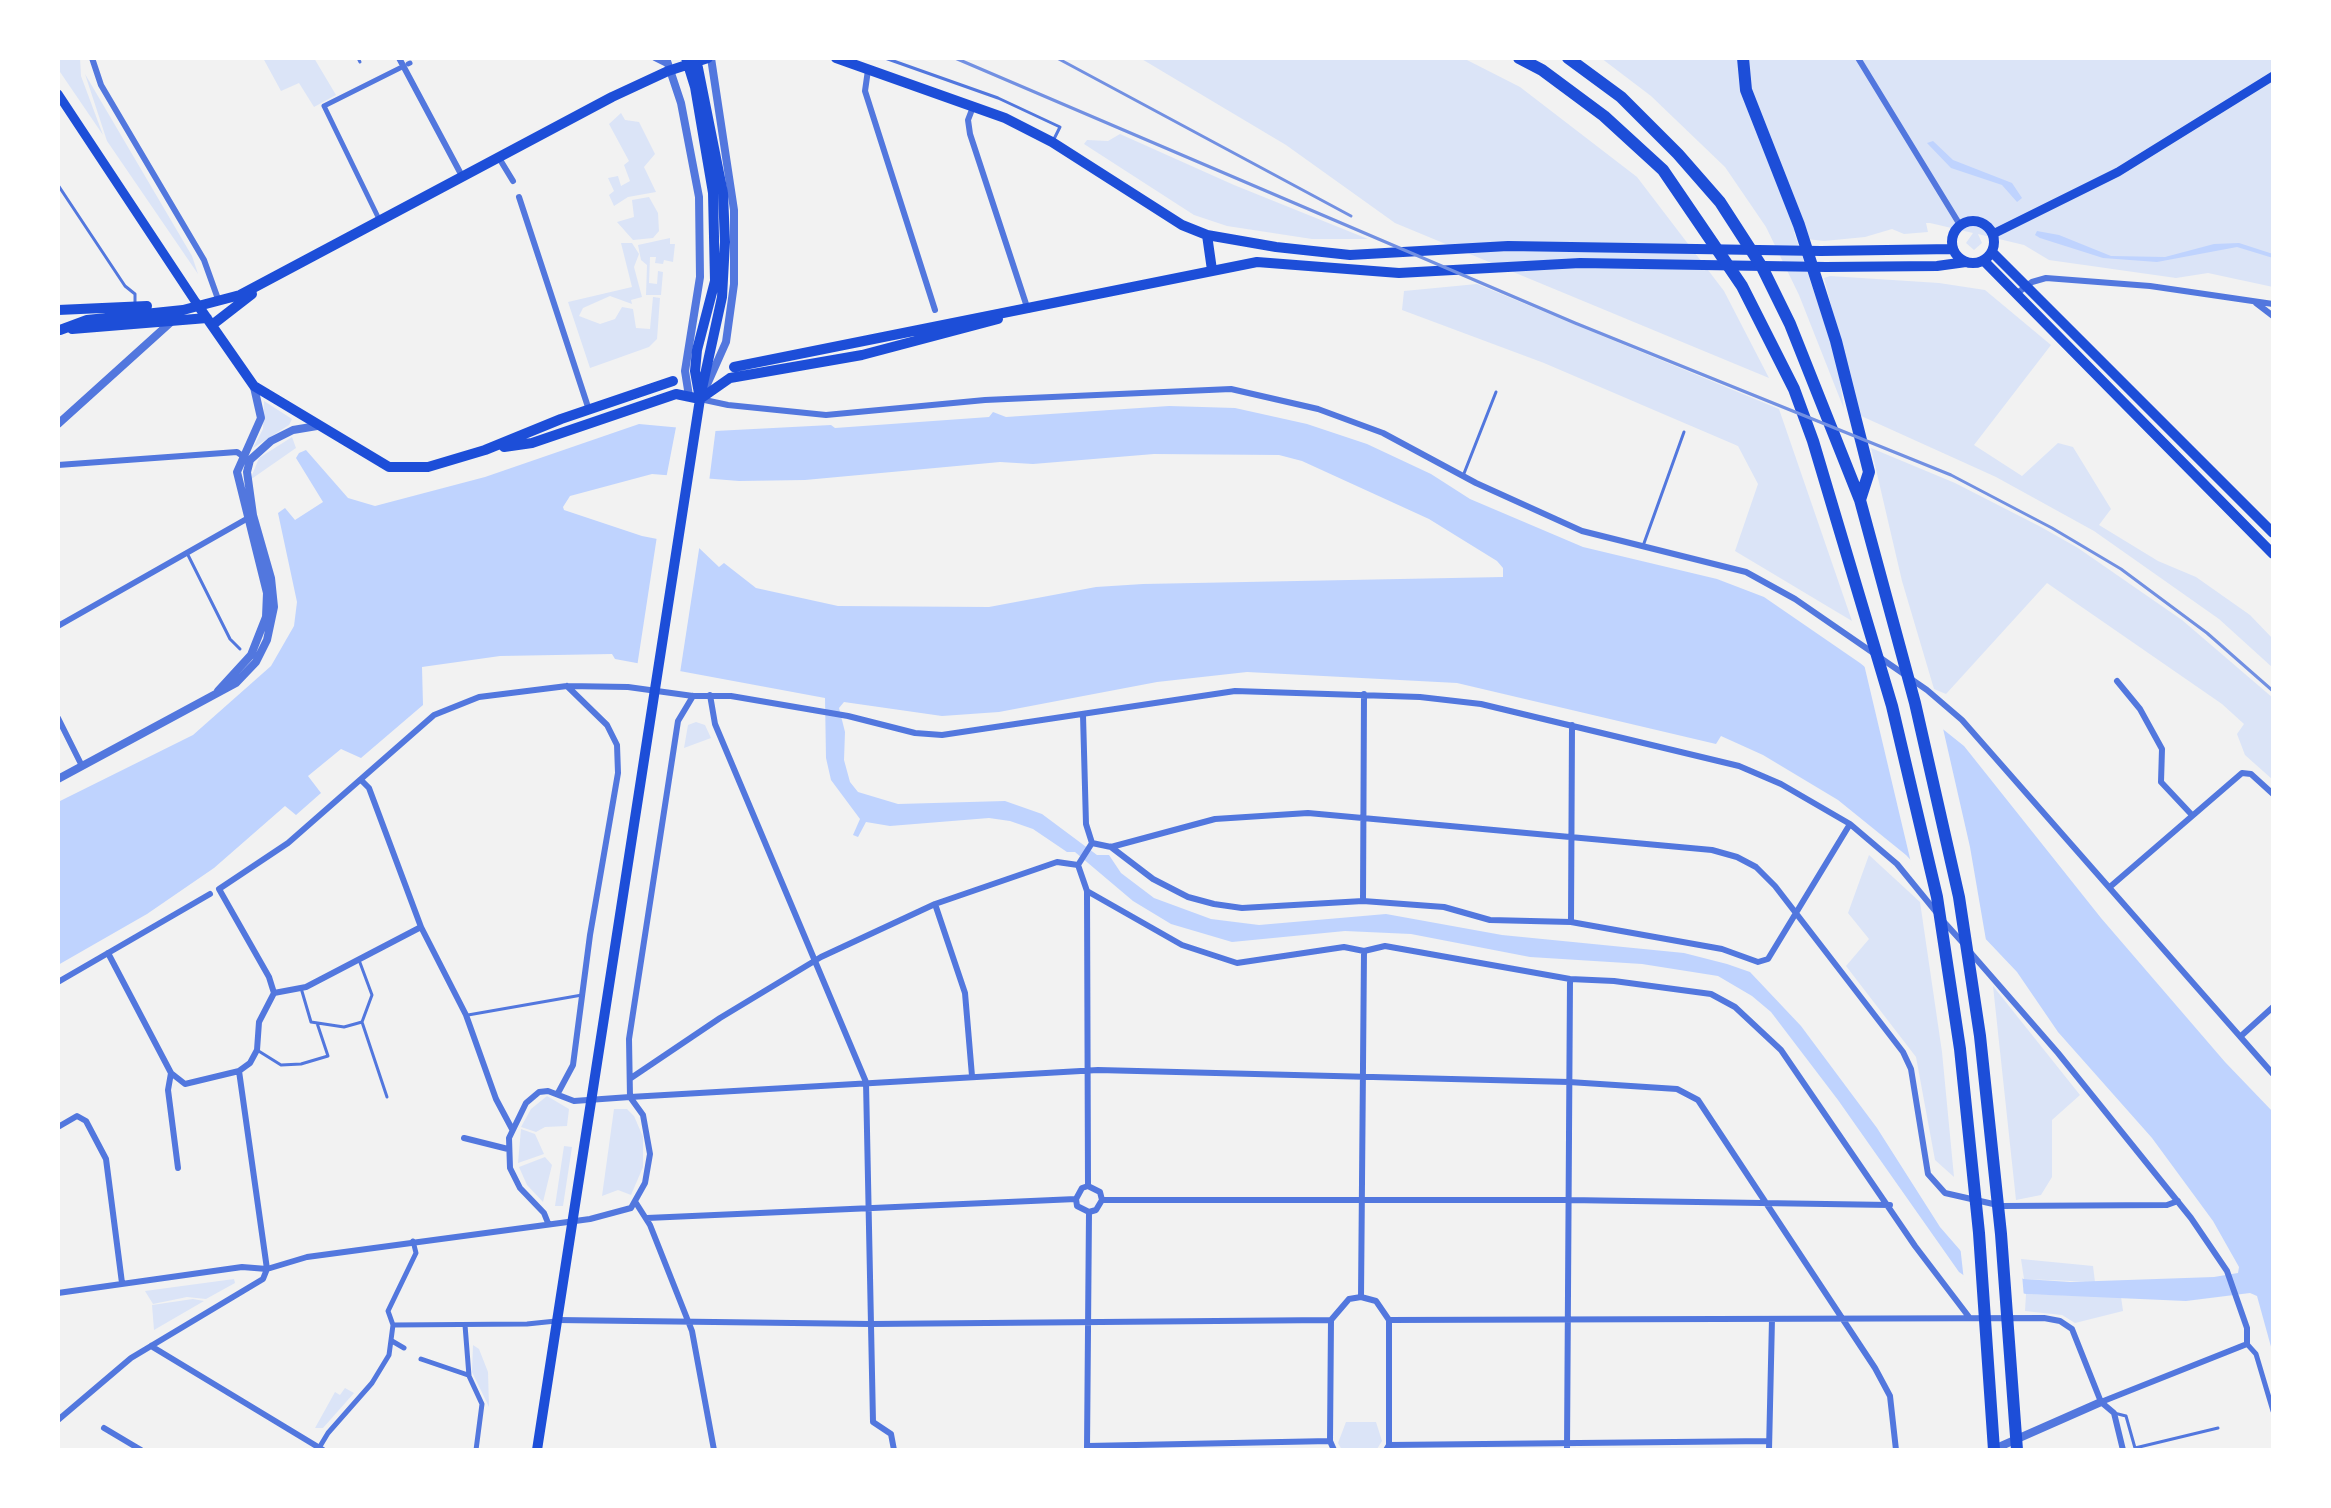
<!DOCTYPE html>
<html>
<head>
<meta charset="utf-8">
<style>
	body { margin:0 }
	#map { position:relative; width:2331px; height:1508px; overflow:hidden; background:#f2f2f2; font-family:"Libre Baskerville",serif }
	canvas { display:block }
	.frame { position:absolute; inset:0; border:60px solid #fff; pointer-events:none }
</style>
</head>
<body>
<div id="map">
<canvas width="2331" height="1508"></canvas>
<div class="frame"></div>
</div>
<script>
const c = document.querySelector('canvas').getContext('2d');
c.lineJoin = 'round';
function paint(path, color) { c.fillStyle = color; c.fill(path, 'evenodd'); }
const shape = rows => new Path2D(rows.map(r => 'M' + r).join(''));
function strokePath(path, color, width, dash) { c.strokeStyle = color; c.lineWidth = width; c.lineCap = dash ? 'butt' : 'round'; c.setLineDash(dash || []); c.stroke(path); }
paint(shape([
	[58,58,80,58,81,76,103,135,58,69],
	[263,58,314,58,336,95,314,107,299,83,281,91],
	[1140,58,1463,58,1520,87,1637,177,1724,291,1769,378,1395,223,1286,145],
	[1601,58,2273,58,2273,287,2208,273,2176,278,2049,260,2024,245,1978,234,1982,243,1974,250,1966,243,1973,233,1930,223,1926,223,1928,232,1904,234,1892,229,1865,237,1824,241,1806,239,1806,231,1794,232,1837,361,1844,409,1799,295,1766,227,1725,167,1651,96],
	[85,74,192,256,198,274,107,141],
	[621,113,625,120,639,122,655,154,644,167,656,192,628,197,614,206,609,195,614,191,608,178,618,176,621,186,630,181,624,165,629,161,609,124],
	[1120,134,1234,185,1368,239,1312,239,1227,226,1194,215,1084,144,1087,140,1108,141],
	[649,197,658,213,659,231,653,238,633,240,617,222,634,217,632,200],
	[670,238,670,244,675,244,673,262,664,260,663,264,655,263,656,257,650,257,649,283,657,284,658,271,663,272,661,295,646,295,647,265,641,260,638,245],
	[621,243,632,243,639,254,634,267,642,297,631,300,632,304,610,296,583,308,579,316,600,324,615,319,622,307,633,309,636,328,650,329,653,297,660,298,657,339,649,347,590,368,568,302,632,287],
	[1830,276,1939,283,1985,290,2051,345,1974,445,2022,476,2058,443,2073,447,2111,509,2099,525,2158,561,2196,577,2250,615,2273,639,2273,668,2219,619,2094,531,1996,477,1859,415,1824,278],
	[1477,284,1779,409,1852,621,1735,551,1758,484,1738,446,1544,363,1402,310,1404,291],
	[264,401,292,419,289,425,253,448,263,429],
	[292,437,296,448,250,480,259,458],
	[1871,448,1955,483,2041,527,2078,548,2182,620,2273,698,2273,780,2245,755,2237,734,2244,724,2222,704,2047,583,1946,694,1934,689,1902,581],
	[696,722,705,725,711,738,684,748,688,725],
	[1869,855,1920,902,1942,1052,1954,1177,1935,1160,1916,1057,1846,966,1869,939,1848,913],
	[1993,986,2080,1095,2052,1120,2052,1177,2041,1195,2016,1200],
	[547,1096,569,1109,567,1126,545,1127,536,1132,521,1127,531,1109],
	[614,1109,627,1109,634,1116,643,1137,643,1167,631,1195,618,1190,602,1196],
	[521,1129,535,1134,544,1154,518,1163],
	[564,1146,572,1147,563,1206,555,1206],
	[545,1157,552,1165,543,1202,527,1185,519,1167],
	[2021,1259,2093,1266,2095,1282,2024,1279],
	[234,1279,235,1283,206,1299,187,1297,153,1304,145,1291],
	[2026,1294,2121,1297,2123,1311,2075,1323,2062,1315,2025,1311],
	[193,1299,204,1301,154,1330,152,1305],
	[473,1345,479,1349,488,1372,489,1407,472,1372],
	[345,1388,354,1393,323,1428,315,1428,335,1392,340,1395],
	[1346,1422,1376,1422,1382,1441,1377,1449,1342,1450,1338,1443]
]), '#dbe4f7');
paint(shape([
	[1933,141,1953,160,2012,183,2022,198,2017,202,2002,185,1951,168,1927,143],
	[2037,231,2059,235,2111,256,2165,257,2214,244,2239,243,2273,254,2273,258,2237,247,2157,262,2103,258,2040,238,2035,235],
	[1169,406,1235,408,1307,424,1367,444,1431,474,1470,499,1583,547,1717,579,1764,597,1860,663,1964,746,2101,918,2225,1062,2273,1112,2273,1354,2257,1296,2250,1293,2186,1301,2026,1294,1972,1281,1959,1272,1838,1100,1771,1012,1752,996,1718,976,1642,964,1530,957,1411,934,1345,931,1232,942,1171,924,1133,901,1075,852,1067,852,1033,829,1010,821,989,818,890,826,866,822,858,837,853,835,860,819,831,780,826,758,825,698,615,659,612,654,500,656,422,667,423,705,361,758,341,749,308,776,321,793,296,815,285,806,214,868,147,914,58,965,58,802,193,735,271,666,294,626,297,602,278,513,285,508,295,520,323,502,296,458,299,453,306,450,348,498,375,506,485,477,639,424,715,431,831,425,835,428,989,417,993,412,1006,417],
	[1154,454,1279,455,1302,461,1429,519,1497,561,1503,568,1503,577,1143,584,1096,587,989,607,838,606,756,588,724,563,719,567,698,547,642,536,564,510,563,507,570,496,652,474,739,481,805,480,1000,462,1033,464],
	[1247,672,1457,683,1716,744,1721,736,1763,755,1838,800,1906,855,2017,972,2058,1032,2152,1138,2213,1221,2239,1267,2238,1273,2214,1277,2070,1282,2024,1279,1973,1265,1940,1227,1877,1128,1801,1026,1750,972,1727,964,1684,953,1502,935,1386,914,1259,925,1211,919,1154,898,1121,873,1109,855,1097,855,1042,814,1005,801,898,804,858,792,850,782,844,760,845,732,839,708,844,702,942,716,999,712,1157,682]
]), '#bfd3fe');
paint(shape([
	[677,422,716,427,709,482,666,479],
	[657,536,700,543,680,673,637,667],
	[1863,660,1942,724,1970,847,1987,946,1912,867],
	[1960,1245,1975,1261,2022,1274,2024,1298,1964,1281]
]), '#f2f2f2');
strokePath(shape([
	[358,58,360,62],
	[885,58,998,98,1060,127,1054,139],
	[58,185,125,286,135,294,135,302],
	[1463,476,1496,392],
	[1643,546,1684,432],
	[188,555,230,639,240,649],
	[359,960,372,995,362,1022,387,1097],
	[301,988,311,1022,344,1027,362,1022],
	[468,1015,582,995],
	[257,1050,281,1065,301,1064,328,1056,317,1023],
	[2114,1413,2126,1416,2135,1448,2218,1428]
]), '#5277de', 3);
strokePath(shape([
	[408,64,410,63],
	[378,217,324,106,400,68],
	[393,1325,527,1324,556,1321],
	[465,1325,469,1376,482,1404,476,1450],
	[392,1341,404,1348],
	[2247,1344,2256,1354,2273,1411],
	[421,1359,468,1375],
	[319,1448,328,1433,372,1383,389,1355,393,1325,388,1311,416,1253,413,1241]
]), '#5277de', 5);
strokePath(shape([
	[92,58,101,85,204,260,218,299],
	[399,58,462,176],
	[655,58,665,63],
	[1858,58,1960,225],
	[868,70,865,91,935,310],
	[973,107,968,120,970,134,1028,310],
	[499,158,513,181],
	[519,197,589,410],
	[2016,294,2032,282,2046,278,2150,286,2273,304],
	[2256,303,2273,316],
	[700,399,728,405,826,415,985,400,1231,389,1318,409,1383,433,1476,483,1582,531,1746,572,1795,599,1927,690,1962,720,2273,1074],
	[58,465,237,452,244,457],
	[58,626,250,517],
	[2117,681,2140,709,2162,749,2161,782,2191,814],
	[710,695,715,724,866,1082,873,1422,891,1434,894,1450],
	[693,696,678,721,629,1039,630,1097,1098,1070,1569,1082,1677,1089,1698,1100,1875,1368,1890,1396,1896,1450],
	[1083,715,1086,824,1092,843],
	[58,718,82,766],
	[361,780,369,788,421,927,466,1015,496,1099,512,1129],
	[1092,843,1111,847,1215,819,1308,813,1712,850,1737,857,1756,867,1775,886,1903,1052,1911,1069,1928,1174,1945,1193,2002,1206,2167,1205,2178,1201],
	[1111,847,1153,879,1188,897,1214,904,1242,908,1363,901,1444,907,1490,920,1571,922,1722,949,1758,962,1768,959,1850,824],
	[1078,865,1087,891,1088,1186],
	[1078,865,1092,843],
	[2111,886,2242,773,2251,774,2273,794],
	[1087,891,1182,945,1237,963,1344,947,1364,951,1385,946,1570,979,1614,981,1711,994,1735,1007,1781,1050,1915,1246,1969,1317],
	[1363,901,1364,694],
	[935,904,965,993,972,1076],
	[1571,922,1572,725],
	[1944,922,1963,943],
	[1970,952,2058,1053,2191,1218,2227,1271,2247,1328,2247,1344,2101,1402],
	[108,953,171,1073,185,1084,239,1071],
	[58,982,210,894],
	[274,993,306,987,421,927],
	[2241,1036,2273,1007],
	[171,1073,168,1090,178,1168],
	[631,1078,720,1018,821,957,935,904,1057,862,1078,865],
	[558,1093,573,1065,590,935,618,773,617,745,607,725,567,686],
	[58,1127,77,1116,86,1121,106,1159,122,1283],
	[464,1138,508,1149],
	[1076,1199,1082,1188,1088,1186,1100,1192,1102,1200],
	[1076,1199,1077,1206,1089,1212,1096,1210,1102,1200],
	[1102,1200,1568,1200,1890,1205],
	[636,1203,650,1225,692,1331,714,1450],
	[647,1218,1076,1199],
	[267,1269,239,1071,250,1063,257,1050,259,1022,274,993,269,977,219,889,288,843,434,715,479,697,567,686,628,687,693,696,731,696,848,716,915,733,942,735,1235,691,1420,697,1481,704,1739,766,1781,784,1850,824,1897,864,1937,913],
	[58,1293,242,1267,267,1269],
	[1361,1297,1364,951],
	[557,1320,871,1324,1331,1320],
	[1389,1320,2044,1318,2060,1321,2072,1329,2101,1402,2114,1413,2123,1450],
	[151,1346,323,1450],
	[58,1420,131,1358,263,1279,267,1269,307,1257,590,1219,631,1208,645,1183,650,1154,643,1115,630,1097,574,1101,548,1091,539,1092,526,1103,509,1138,510,1168,520,1188,544,1213,548,1223],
	[104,1428,141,1450],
	[1389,1445,1769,1441],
	[1087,1446,1330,1441],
	[1087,1449,1089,1212],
	[1334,1450,1330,1441,1331,1320,1349,1299,1361,1297,1376,1301,1389,1320,1389,1445,1386,1450],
	[1567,1450,1570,979],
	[1769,1450,1772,1319]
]), '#5277de', 6);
strokePath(shape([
	[666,58,681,103,699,197,700,277,685,371,689,396],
	[706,387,726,342,734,284,734,210,711,58],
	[58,424,171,322],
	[218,691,251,655,266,617,267,593,237,472,261,418,254,387],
	[58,779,236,683,256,662,267,640,274,607,271,578,253,515,247,472,250,460,271,441,293,430,317,426],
	[1992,1450,2101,1402]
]), '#5277de', 8);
strokePath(shape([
	[58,94,197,304],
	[1993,234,2118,172,2273,76]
]), '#1d4ed8', 9);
strokePath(shape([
	[696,58,723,193,725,242,722,297,701,393],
	[836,58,1005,118,1052,142,1182,225,1207,235,1276,247,1350,255,1508,246,1821,251,1953,249],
	'1952 242a21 21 0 1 1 42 0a21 21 0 1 1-42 0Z',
	[1207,235,1212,270],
	[1992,252,2273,533],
	[1984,261,2273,554],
	[197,304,254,386,389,467,428,467,485,450,561,419,673,381],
	[58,310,147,306],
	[212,325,252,294],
	[72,329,207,318],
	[60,330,87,320,183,310,240,295,612,97,668,71,708,58],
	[734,367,1257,262,1399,273,1580,263,1826,267,1937,266,1966,262],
	[504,447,532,443,676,394,700,399,730,378,862,355,998,319],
	[537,1450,700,399,695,371,697,350,715,281,713,193,695,87,686,58]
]), '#1d4ed8', 10);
strokePath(shape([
	[1519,58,1542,70,1604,116,1663,170,1742,286,1794,389,1813,441,1892,706,1937,897,1960,1049,1979,1233,1994,1450],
	[1568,58,1621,97,1678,154,1720,202,1762,267,1790,324,1860,500,1915,703,1959,897,1980,1036,2001,1234,2017,1450],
	[1743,58,1746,90,1799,225,1836,341,1869,472,1860,500]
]), '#1d4ed8', 12);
strokePath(shape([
	[955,58,1575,323,1951,475,2052,528,2121,569,2207,633,2273,691],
	[1057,58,1351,216]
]), '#7290e2', 3);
</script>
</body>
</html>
